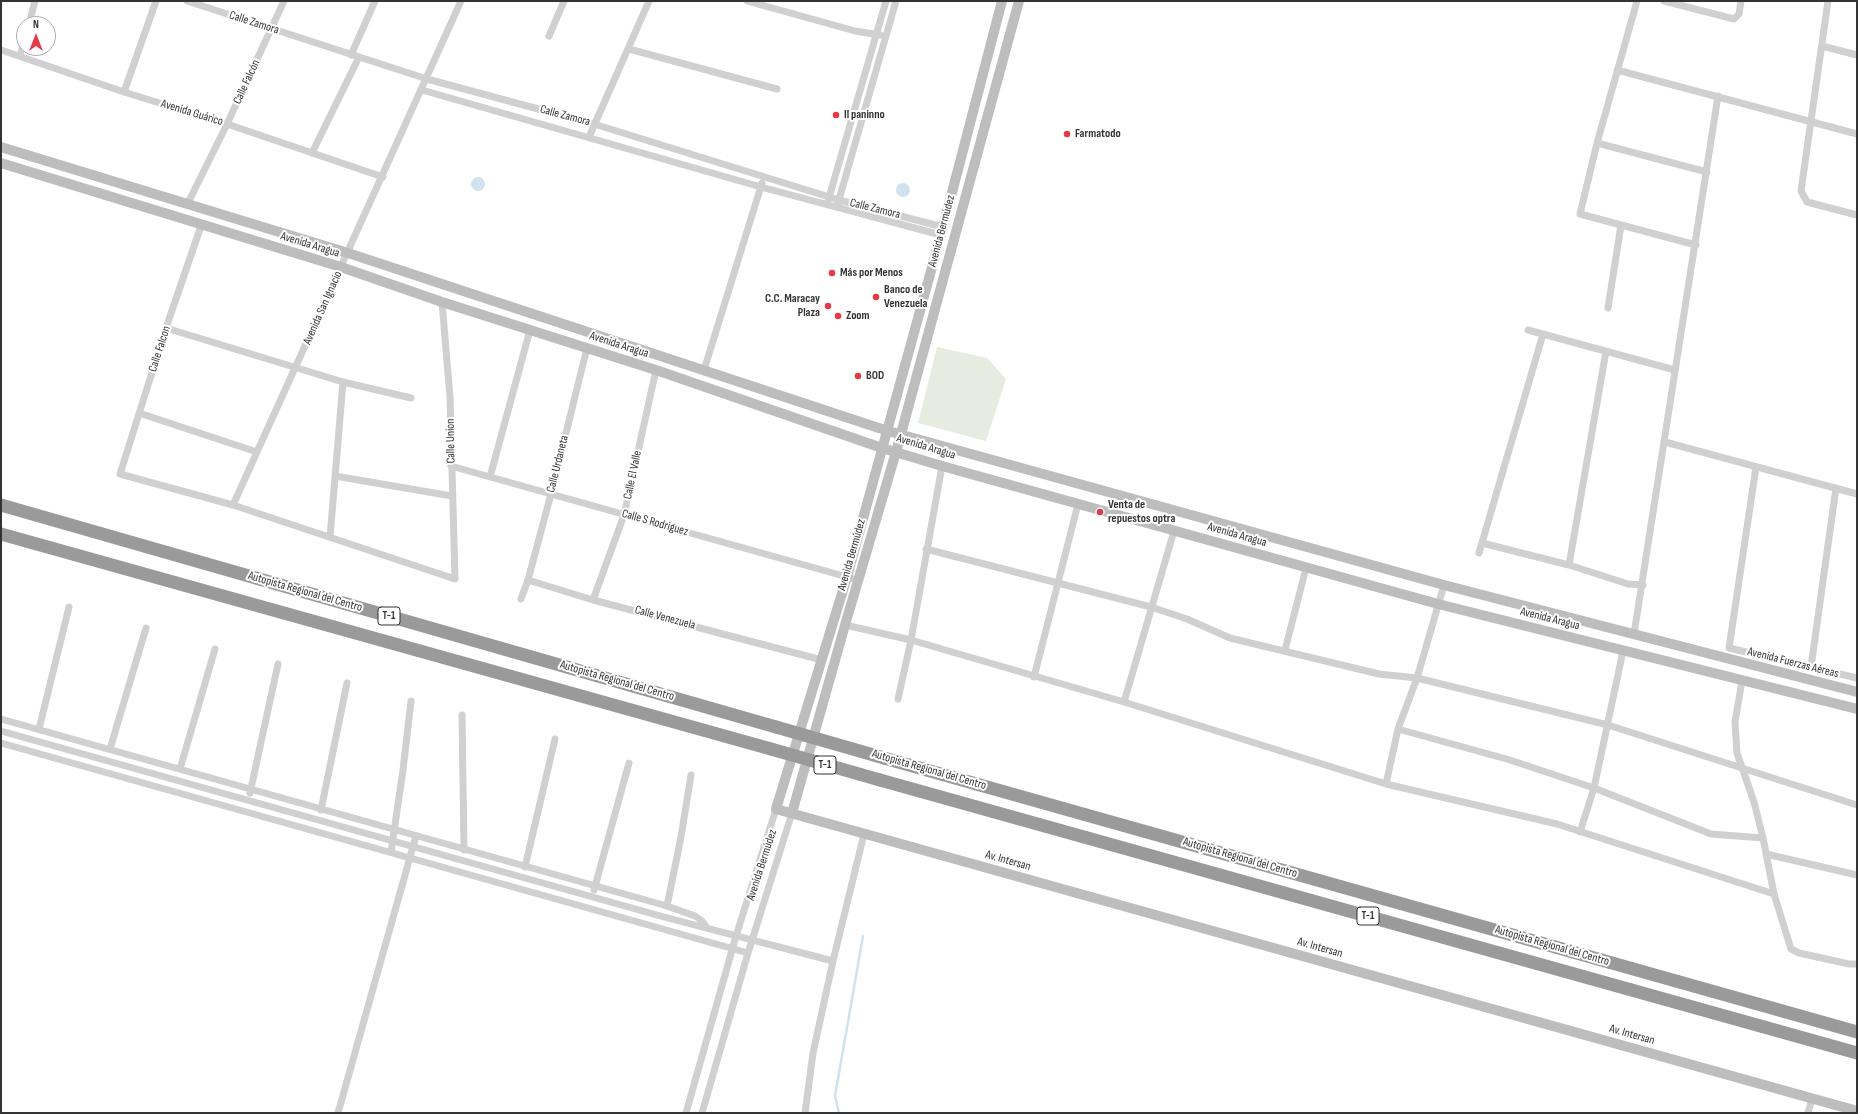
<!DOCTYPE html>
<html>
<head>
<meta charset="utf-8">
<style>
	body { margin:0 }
	#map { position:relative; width:1858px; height:1114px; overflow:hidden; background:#fff; font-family:"Sofia Sans Condensed",sans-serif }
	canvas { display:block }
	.frame { position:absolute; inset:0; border:2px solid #333; pointer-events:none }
	.north { position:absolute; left:16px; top:16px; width:40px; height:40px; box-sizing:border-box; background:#fff; border:1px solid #adadad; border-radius:50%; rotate:0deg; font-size:11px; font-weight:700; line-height:16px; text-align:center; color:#333 }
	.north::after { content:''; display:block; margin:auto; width:14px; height:18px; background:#e63946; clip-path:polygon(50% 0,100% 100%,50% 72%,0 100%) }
</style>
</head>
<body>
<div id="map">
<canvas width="1858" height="1114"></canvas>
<div class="frame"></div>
<div class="north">N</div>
</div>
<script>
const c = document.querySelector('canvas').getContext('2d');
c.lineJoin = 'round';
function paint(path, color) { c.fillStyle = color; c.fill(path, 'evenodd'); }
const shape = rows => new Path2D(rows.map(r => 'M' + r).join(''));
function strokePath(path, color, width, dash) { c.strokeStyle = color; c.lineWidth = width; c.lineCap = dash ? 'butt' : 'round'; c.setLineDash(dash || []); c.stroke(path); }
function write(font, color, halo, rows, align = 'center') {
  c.font = font + ' "Sofia Sans Condensed",sans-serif'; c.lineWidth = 4; c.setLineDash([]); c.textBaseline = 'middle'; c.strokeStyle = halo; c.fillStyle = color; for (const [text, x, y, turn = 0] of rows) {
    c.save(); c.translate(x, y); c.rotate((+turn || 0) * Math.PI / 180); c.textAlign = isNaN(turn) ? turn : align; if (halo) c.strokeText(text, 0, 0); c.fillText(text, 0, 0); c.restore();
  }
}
paint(shape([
	[937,347,987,358,1006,379,986,441,918,423]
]), '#e6ecdf');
paint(shape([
	'471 184a7 7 0 1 1 14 0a7 7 0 1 1-14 0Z',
	'896 190a7 7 0 1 1 14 0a7 7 0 1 1-14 0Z'
]), '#cfe2ee');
strokePath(shape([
	[839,1113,835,1096,863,936]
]), '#cfe2ee', 2.5);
strokePath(shape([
	[187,1,427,79,594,124,839,200,943,227],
	[747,1,855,31,880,35],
	[1637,1,1597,143,1580,214,1696,245],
	[1664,1,1734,19,1739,14,1741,1],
	[1828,1,1801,191,1807,202,1857,215],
	[29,24,35,1],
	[549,36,564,1],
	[1822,46,1857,55],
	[629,49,777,89],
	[1,50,124,92,227,124,383,177],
	[351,55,375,1],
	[20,56,24,41],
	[1617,70,1857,134],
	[422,90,761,187,941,235],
	[124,92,156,1],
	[589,137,649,1],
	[1597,143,1707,172],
	[312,153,359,57],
	[828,201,886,1],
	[838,203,896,1],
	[187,205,227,124,284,1],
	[201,226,166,328,120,474,233,505,455,579,450,397,442,302],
	[1608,308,1621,225],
	[166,328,343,382,411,398],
	[1528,330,1675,370],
	[704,370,762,183],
	[139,413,257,452],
	[1665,442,1857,494],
	[451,466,858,580],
	[1756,467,1729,648,1857,678],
	[335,476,452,496],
	[490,477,530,330],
	[233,505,461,1],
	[330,537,343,382],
	[1482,543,1569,565,1628,584,1643,585],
	[926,549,1151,607,1187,619,1230,638,1379,674,1417,678,1608,725,1857,805],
	[1479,553,1543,334],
	[1569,565,1606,351],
	[528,580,551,494,587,348],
	[521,599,528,580,593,600,822,660],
	[593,600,624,515,656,370],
	[845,625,911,640,1124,702,1386,784,1557,824,1774,894],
	[1634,634,1718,96],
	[1285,650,1306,568],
	[1811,667,1836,488],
	[1034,677,1078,504],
	[1742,681,1735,722,1737,753,1754,802,1763,838,1774,894,1791,949,1799,953,1849,964,1857,964],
	[898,699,911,640,942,466],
	[1124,702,1174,531],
	[462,715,464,850],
	[1,719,667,906,695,916,702,921,707,928],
	[39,729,69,607],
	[1398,729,1510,760,1594,788,1711,834,1763,838],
	[1,731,664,917,833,961],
	[1,743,748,953],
	[110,749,146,628],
	[180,769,215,649],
	[1386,784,1398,729,1417,678,1444,585],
	[250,793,278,664],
	[321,810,347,683],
	[1580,832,1594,788,1623,651],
	[391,852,403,770,411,701],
	[1766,854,1857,875],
	[525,867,555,739],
	[594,890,629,763],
	[667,906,681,837,691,775],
	[338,1113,416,836],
	[686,1113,736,936,776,809],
	[702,1113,748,953,792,813],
	[805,1113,813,1053,833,961,864,834],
	[1808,1113,1812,1099]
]), '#d0d0d0', 7);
strokePath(shape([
	[1002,1,943,227,847,577,776,809,1857,1111],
	[1,147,348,253,888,431,1444,585,1857,692],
	[1,163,341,267,442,302,656,370,882,448,942,466,1438,604,1857,709],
	[792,813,845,625,896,452,1019,1]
]), '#bdbdbd', 10);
strokePath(shape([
	[1,505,776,727],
	[1,534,771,749],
	[884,758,1857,1032],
	[880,780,1857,1053]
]), '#9a9a9a', 13);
strokePath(shape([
	[776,727,884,758],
	[771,749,880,780]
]), '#9a9a9a', 13);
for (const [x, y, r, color] of [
	[836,115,4,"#e63946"],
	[1067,134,4,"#e63946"],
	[832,273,4,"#e63946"],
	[876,297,4,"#e63946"],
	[828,306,4,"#e63946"],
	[838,316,4,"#e63946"],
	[858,376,4,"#e63946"],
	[1100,512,4,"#e63946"]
]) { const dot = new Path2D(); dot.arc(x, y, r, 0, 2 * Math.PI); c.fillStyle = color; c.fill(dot); strokePath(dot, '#fff', 1.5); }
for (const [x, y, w] of [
	[389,616,22],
	[825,765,22],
	[1368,916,22]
]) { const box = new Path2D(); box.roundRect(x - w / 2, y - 9, w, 18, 3); c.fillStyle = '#fff'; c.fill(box); strokePath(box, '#333', 1); }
write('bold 11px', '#333', null, [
	["T-1",389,616],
	["T-1",825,765],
	["T-1",1368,916]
]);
write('12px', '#333', '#fff', [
	["Calle Zamora",254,23,18],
	["Calle Falcón",247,82,-65],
	["Avenida Guárico",192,113,17],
	["Calle Zamora",565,116,15],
	["Calle Zamora",875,209,14],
	["Avenida Bermúdez",942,231,-75],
	["Avenida Aragua",310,245,17],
	["Avenida San Ignacio",323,308,-66],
	["Avenida Aragua",619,345,18],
	["Calle Falcon",160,349,-72],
	["Calle Union",451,441,-91],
	["Avenida Aragua",926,447,17],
	["Calle Urdaneta",558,464,-76],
	["Calle El Valle",633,475,-78],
	["Calle S Rodriguez",655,523,16],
	["Avenida Aragua",1237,535,16],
	["Avenida Bermúdez",852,555,-74],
	["Autopista Regional del Centro",305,592,16],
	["Calle Venezuela",665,618,15],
	["Avenida Aragua",1550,619,14],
	["Avenida Fuerzas Aéreas",1793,663,14],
	["Autopista Regional del Centro",617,681,16],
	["Autopista Regional del Centro",929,770,16],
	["Autopista Regional del Centro",1240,858,16],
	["Av. Intersan",1008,861,16],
	["Avenida Bermúdez",762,865,-72],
	["Autopista Regional del Centro",1552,946,16],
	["Av. Intersan",1320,948,16],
	["Av. Intersan",1632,1035,16]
]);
write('bold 12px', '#333', '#fff', [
	["Il paninno",844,115],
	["Farmatodo",1075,134],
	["Más por Menos",840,273],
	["Banco de",884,290],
	["Venezuela",884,304],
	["C.C. Maracay",820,299,"right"],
	["Plaza",820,313,"right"],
	["Zoom",846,316],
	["BOD",866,376],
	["Venta de",1108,505],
	["repuestos optra",1108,519]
], 'left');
</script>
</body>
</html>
